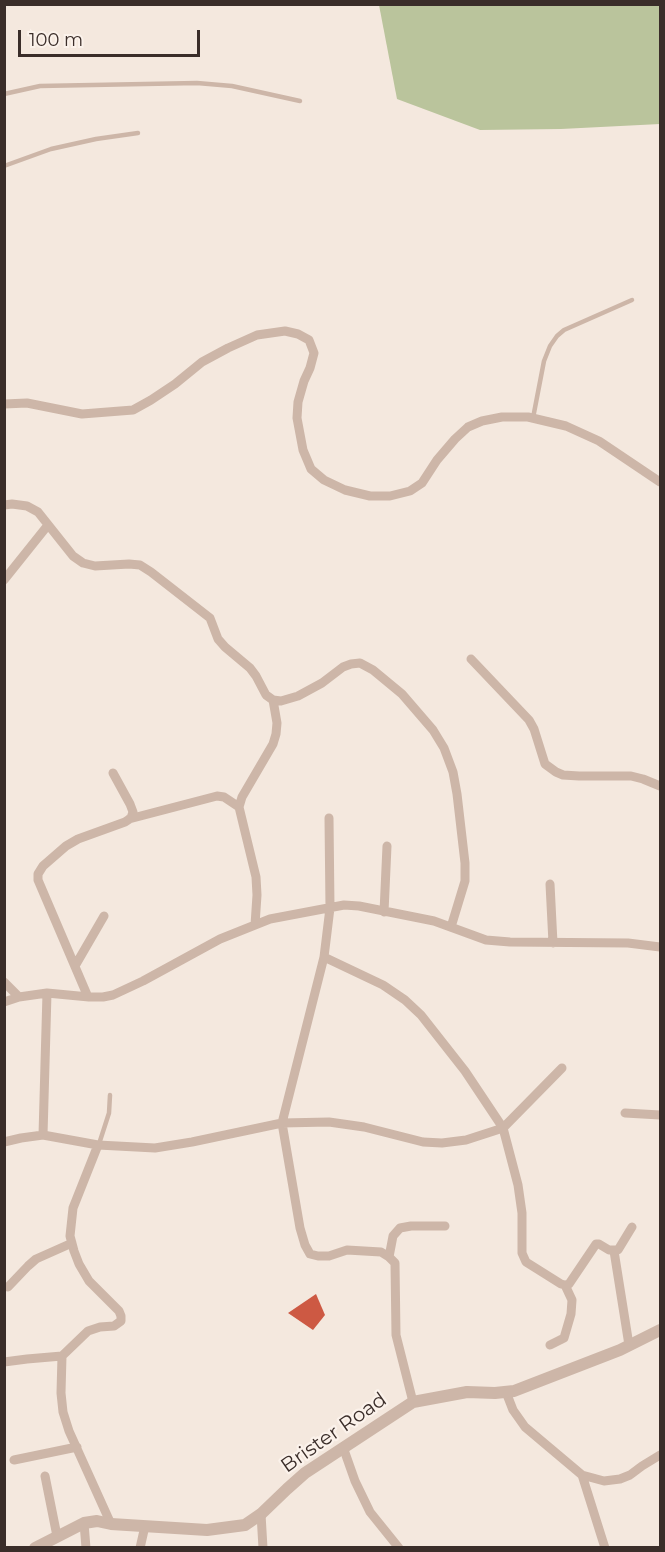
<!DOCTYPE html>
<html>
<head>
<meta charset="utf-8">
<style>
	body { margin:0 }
	#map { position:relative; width:665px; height:1552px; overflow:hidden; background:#f4e8de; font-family:Montserrat,sans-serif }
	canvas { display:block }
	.frame { position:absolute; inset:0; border:6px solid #3a2d29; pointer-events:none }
	.scale { position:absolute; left:18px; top:30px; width:182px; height:27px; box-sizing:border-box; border:3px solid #3a2d29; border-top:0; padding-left:8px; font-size:18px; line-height:21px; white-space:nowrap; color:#3a2d29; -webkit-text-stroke:4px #fbf2eb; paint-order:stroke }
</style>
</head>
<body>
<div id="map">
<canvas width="665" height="1552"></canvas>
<div class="frame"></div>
<div class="scale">100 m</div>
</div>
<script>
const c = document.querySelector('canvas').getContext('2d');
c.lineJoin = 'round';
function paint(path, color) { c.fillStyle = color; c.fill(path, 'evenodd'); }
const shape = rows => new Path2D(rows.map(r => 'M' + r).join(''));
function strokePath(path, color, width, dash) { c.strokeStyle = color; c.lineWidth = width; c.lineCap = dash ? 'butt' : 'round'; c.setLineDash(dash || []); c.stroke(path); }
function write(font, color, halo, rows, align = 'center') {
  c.font = font + ' Montserrat,sans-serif'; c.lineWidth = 4.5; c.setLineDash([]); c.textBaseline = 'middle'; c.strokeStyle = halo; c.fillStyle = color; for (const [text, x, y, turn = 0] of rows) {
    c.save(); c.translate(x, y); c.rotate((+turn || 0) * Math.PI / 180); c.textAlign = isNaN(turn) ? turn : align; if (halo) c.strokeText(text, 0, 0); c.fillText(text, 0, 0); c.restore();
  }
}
paint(shape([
	[379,5,660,5,660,124,561,129,480,130,397,99]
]), '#bac49c');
paint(shape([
	[316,1294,325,1315,313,1330,288,1313]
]), '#cd5943');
strokePath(shape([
	[4,94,40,86,197,83,232,86,300,101],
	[4,166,51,149,96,139,138,133],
	[533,418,544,361,550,346,557,336,564,330,632,300],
	[99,1144,109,1113,110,1095]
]), '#cdb6a8', 4.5);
strokePath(shape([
	[4,404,27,403,82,414,133,410,151,400,175,384,202,362,228,348,257,335,285,331,298,334,309,340,314,353,310,368,304,381,298,402,297,418,303,450,311,469,324,480,345,490,370,496,390,496,410,491,422,483,437,460,455,439,468,427,482,421,502,417,528,417,566,426,599,441,660,482],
	[4,505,12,504,27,506,38,512,73,556,83,563,95,566,129,564,140,565,151,572,210,618,218,639,225,647,250,668,256,676,266,695,273,700,281,701,298,696,322,683,343,667,351,664,360,663,373,670,402,694,433,730,444,748,453,772,457,794,465,863,465,881,451,927],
	[4,580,48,525],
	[471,659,529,720,534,729,545,764,556,772,563,775,579,776,631,776,643,779,660,786],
	[329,818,330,908,324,957,282,1123,300,1228,305,1245,310,1254,318,1256,329,1256,347,1250,381,1252,389,1257,395,1263,396,1335,413,1402],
	[129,819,217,796,224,797,239,807],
	[550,884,553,943],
	[384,912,387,846],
	[255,925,257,895,256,877,239,807,242,797,273,744,276,734,277,723,273,700],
	[324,957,383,985,405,1000,421,1015,465,1071,503,1128,518,1185,522,1213,522,1253,526,1262,561,1284,565,1285,569,1284,596,1244,599,1244,609,1250,618,1250,632,1227],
	[75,966,104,916],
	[4,982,19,997],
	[88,997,38,880,38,874,43,866,66,846,78,839,125,822,131,818,133,812,130,804,113,773],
	[4,1002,19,997,47,993,89,997,103,997,113,995,143,981,220,939,270,919,344,905,359,906,434,921,486,940,510,942,628,943,660,947],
	[625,1113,660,1115],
	[43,1135,47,993],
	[4,1142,21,1138,43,1135,98,1145,155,1148,192,1142,282,1123,329,1122,364,1127,423,1142,442,1143,466,1140,503,1128,562,1068],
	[98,1145,73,1208,70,1236,74,1251,79,1264,89,1281,119,1311,121,1316,121,1321,114,1326,100,1327,88,1331,62,1356,61,1393,63,1412,69,1431,111,1524],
	[614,1251,629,1345],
	[389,1257,393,1236,400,1228,411,1226,445,1226],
	[8,1287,28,1266,36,1259,72,1243],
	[550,1345,564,1338,571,1314,572,1300,565,1285],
	[4,1362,27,1359,62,1356],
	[506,1392,513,1410,525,1427,582,1475,604,1481,620,1479,630,1475,642,1466,660,1455],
	[343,1447,355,1481,370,1512,399,1548],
	[14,1460,77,1447],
	[582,1475,605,1548],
	[45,1476,57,1536],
	[261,1514,263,1548],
	[84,1523,86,1548],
	[140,1548,145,1526]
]), '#cdb6a8', 9);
strokePath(shape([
	[35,1548,84,1523,97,1521,111,1524,207,1530,245,1525,261,1514,287,1489,305,1473,413,1402,467,1392,495,1393,514,1391,620,1350,660,1330]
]), '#cdb6a8', 12);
write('20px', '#3a2d29', '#fbf2eb', [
	["Brister Road",334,1433,-35]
]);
</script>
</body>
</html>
